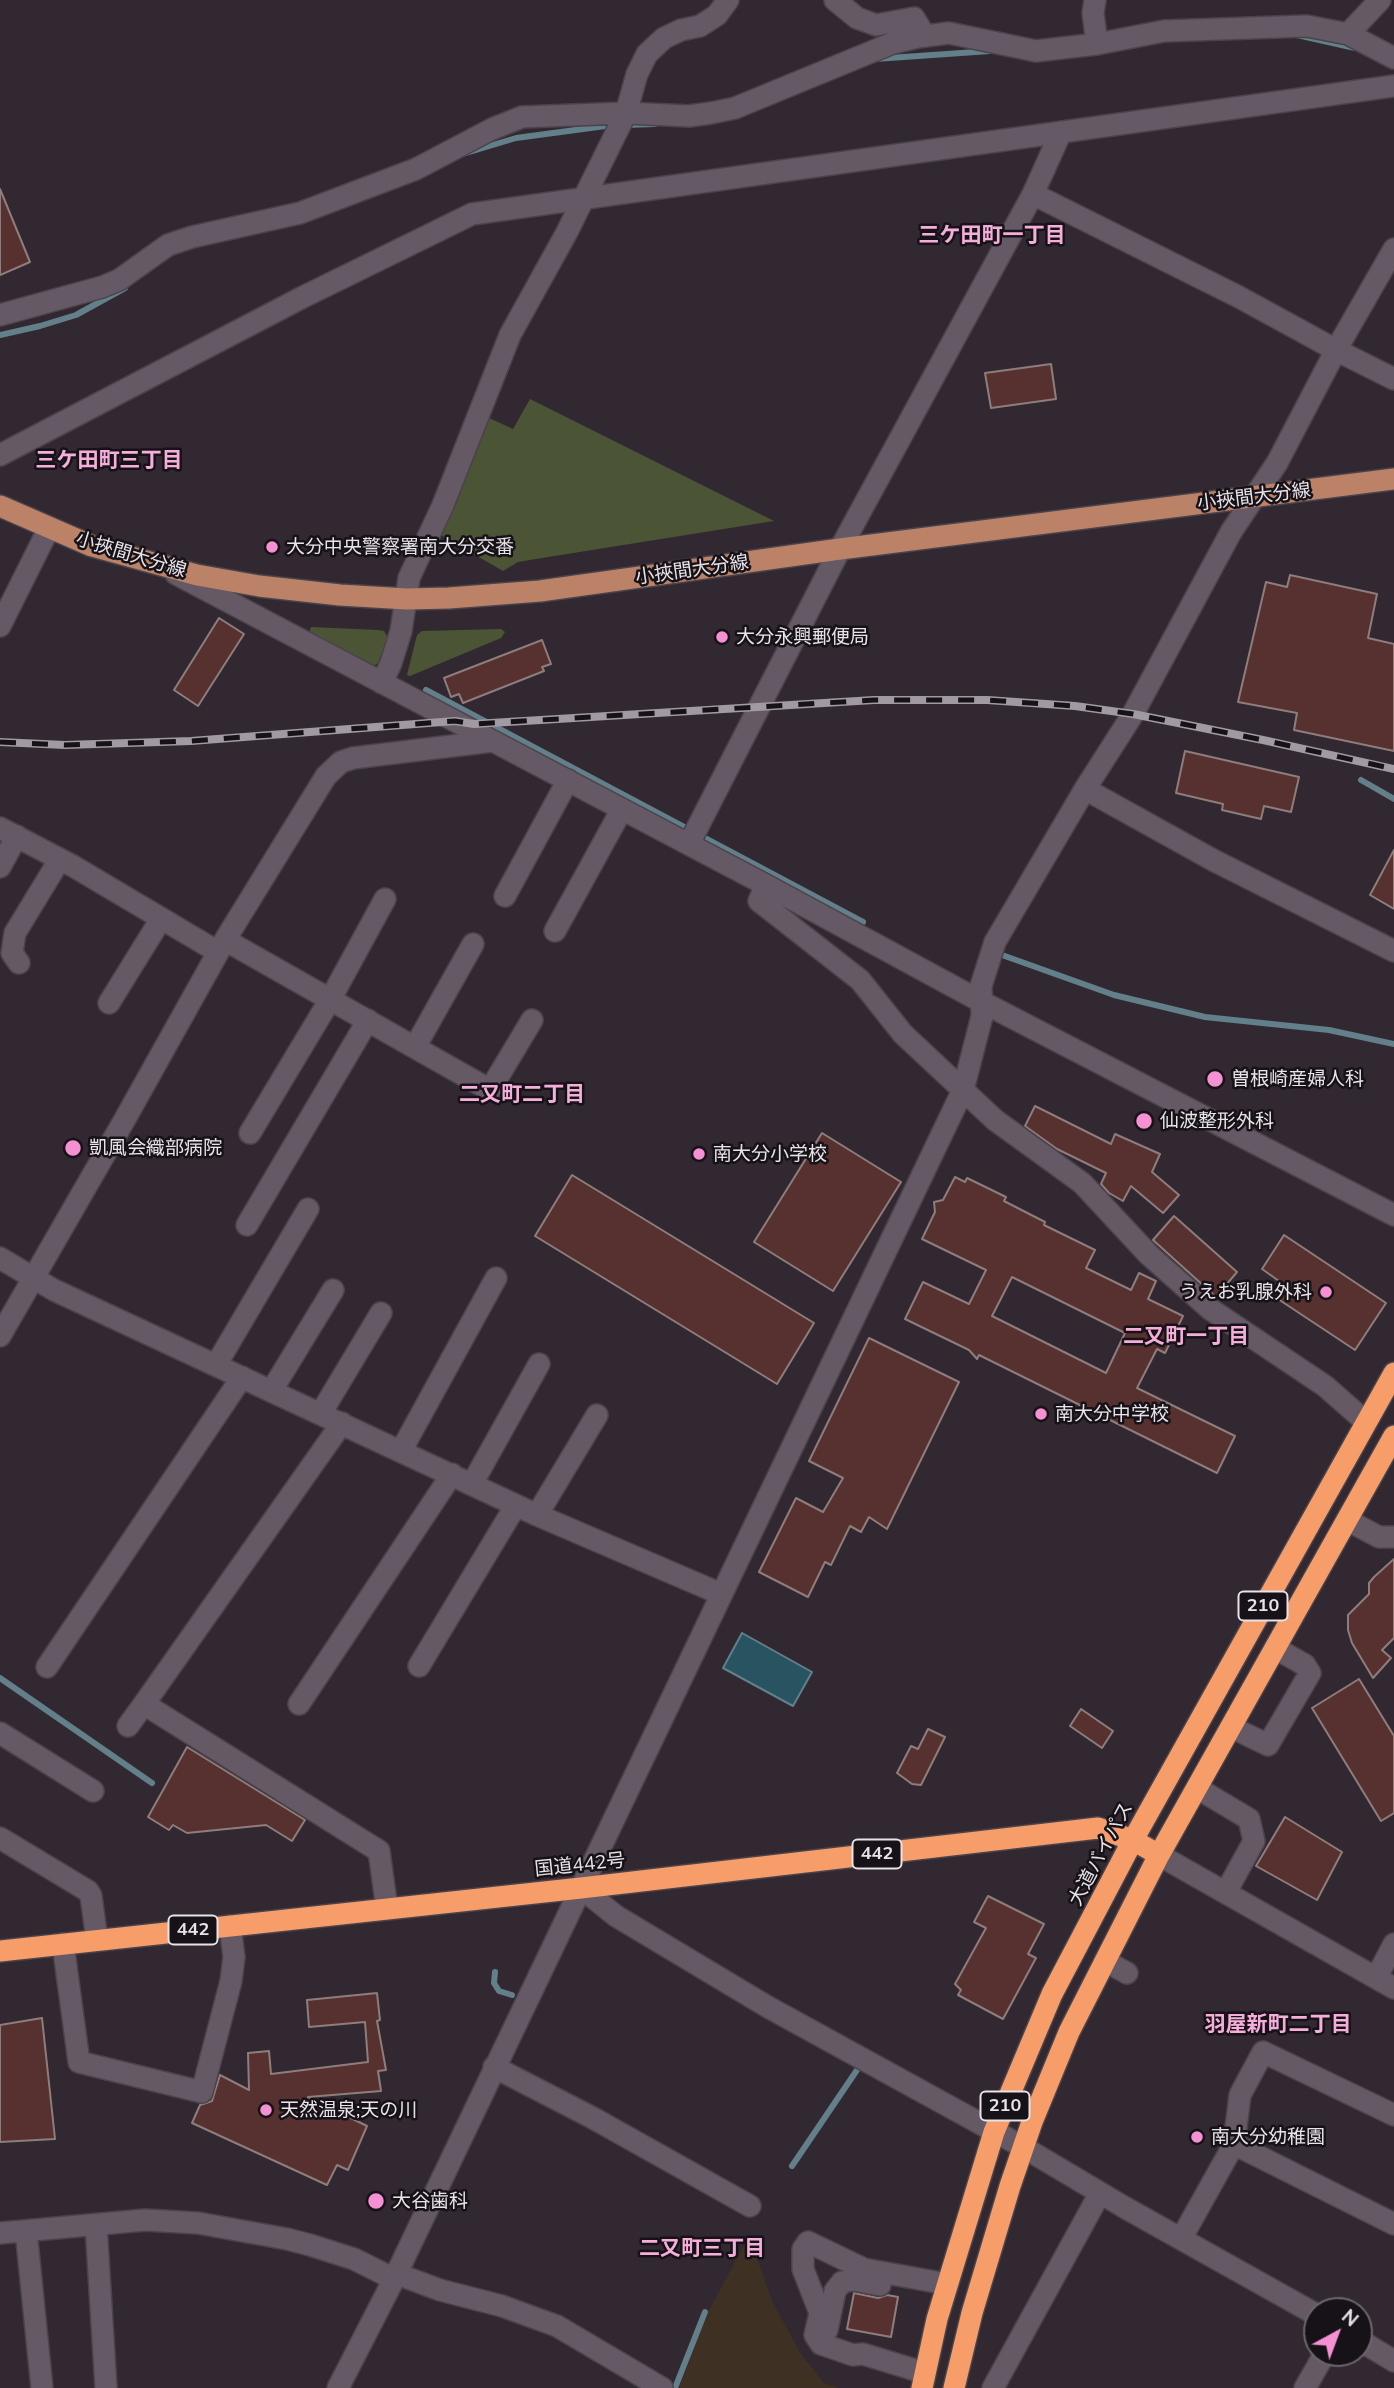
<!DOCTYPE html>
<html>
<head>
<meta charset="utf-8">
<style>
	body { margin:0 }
	#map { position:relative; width:1394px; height:2388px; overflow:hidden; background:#312831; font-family:Mulish,sans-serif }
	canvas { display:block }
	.north { position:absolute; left:1303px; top:2297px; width:70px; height:70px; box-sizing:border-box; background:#161217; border:2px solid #6a656b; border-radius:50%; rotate:41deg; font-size:19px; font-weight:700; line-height:28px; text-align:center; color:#e8e2e9 }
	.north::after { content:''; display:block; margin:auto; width:24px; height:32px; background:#f591d2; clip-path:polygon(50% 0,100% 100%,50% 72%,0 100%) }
</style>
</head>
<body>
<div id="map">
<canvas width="1394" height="2388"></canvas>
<div class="north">N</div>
</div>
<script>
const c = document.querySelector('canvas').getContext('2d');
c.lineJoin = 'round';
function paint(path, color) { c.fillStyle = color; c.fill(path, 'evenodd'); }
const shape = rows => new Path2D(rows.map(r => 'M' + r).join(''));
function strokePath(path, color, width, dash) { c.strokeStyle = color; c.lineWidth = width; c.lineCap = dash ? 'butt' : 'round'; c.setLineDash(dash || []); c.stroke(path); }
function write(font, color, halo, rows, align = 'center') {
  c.font = font + ' Mulish,"Noto Sans JP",sans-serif'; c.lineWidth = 5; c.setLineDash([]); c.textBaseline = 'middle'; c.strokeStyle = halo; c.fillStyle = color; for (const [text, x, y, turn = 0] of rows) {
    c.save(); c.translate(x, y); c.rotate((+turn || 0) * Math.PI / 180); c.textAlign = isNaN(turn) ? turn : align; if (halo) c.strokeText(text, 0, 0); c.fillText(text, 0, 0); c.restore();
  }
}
paint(shape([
	[749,2236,773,2303,801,2354,824,2383,839,2388,679,2388,708,2312]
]), '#3e3023');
paint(shape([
	[530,399,774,521,542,558,518,562,503,571,437,533,487,417,513,429],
	[311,627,378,630,384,631,388,638,378,663,372,667,309,633],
	[501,629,505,632,501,638,410,676,407,675,417,635,422,631]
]), '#4b5435');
const water = shape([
	[742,1633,812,1672,793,1706,723,1668,742,1633]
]);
paint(water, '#285462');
strokePath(water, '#627f8a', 2);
strokePath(shape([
	[1297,35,1355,48],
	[875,59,990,51],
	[624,125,655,124],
	[466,153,516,138,613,125],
	[0,335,40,326,76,315,125,288],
	[426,690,863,922],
	[1361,780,1394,799],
	[1002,955,1114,995,1205,1017,1329,1030,1394,1044],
	[0,1678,152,1783],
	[495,1972,494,1983,499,1991,512,1995],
	[792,2166,857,2070],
	[675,2388,705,2312]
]), '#627f8a', 6);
const building = shape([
	[0,189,30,262,0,275,0,189],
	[1051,364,1056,399,991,408,985,373,1051,364],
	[1290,575,1377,594,1368,638,1394,644,1394,751,1294,730,1297,713,1238,702,1266,582,1287,587,1290,575],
	[219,618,244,634,198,706,174,690,219,618],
	[542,640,551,664,542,667,544,671,463,703,459,694,451,697,444,678,542,640],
	[1185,751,1299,777,1291,812,1264,806,1261,819,1222,810,1223,804,1176,793,1185,751],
	[1394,850,1394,909,1370,895,1394,850],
	[1035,1106,1111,1144,1115,1134,1160,1154,1152,1172,1179,1195,1163,1213,1131,1186,1123,1201,1109,1193,1101,1184,1106,1173,1057,1149,1025,1126,1035,1106],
	[822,1133,901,1182,833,1291,754,1242,822,1133],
	[572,1175,814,1323,777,1384,535,1236,572,1175],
	[955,1177,965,1182,967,1178,1006,1197,1004,1201,1045,1222,1044,1225,1095,1250,1086,1268,1131,1290,1139,1273,1156,1281,1148,1299,1183,1316,1165,1353,1157,1349,1137,1388,1235,1436,1217,1473,979,1355,977,1359,969,1350,905,1319,923,1282,969,1304,986,1270,922,1239,935,1212,934,1202,943,1200,955,1177],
	[1012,1277,1125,1333,1106,1373,992,1316,1012,1277],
	[1174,1216,1237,1272,1216,1297,1153,1240,1174,1216],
	[1284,1235,1386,1303,1355,1350,1278,1299,1286,1286,1262,1269,1284,1235],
	[869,1338,959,1382,887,1529,869,1517,861,1532,850,1526,831,1565,825,1562,808,1597,759,1572,796,1498,823,1512,843,1478,809,1461,869,1338],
	[1394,1559,1394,1638,1382,1650,1391,1658,1373,1678,1352,1643,1348,1630,1348,1615,1369,1594,1369,1583,1374,1577,1394,1559],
	[1359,1679,1394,1736,1394,1813,1381,1821,1312,1708,1359,1679],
	[1081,1709,1113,1731,1102,1748,1070,1726,1081,1709],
	[928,1729,945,1737,921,1785,912,1784,897,1773,911,1746,918,1749,928,1729],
	[187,1747,305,1820,292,1841,266,1825,187,1833,173,1825,169,1830,148,1817,187,1747],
	[1285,1817,1342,1852,1317,1900,1256,1866,1285,1817],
	[988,1896,1044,1924,1028,1954,1036,1958,1003,2019,958,1995,961,1990,955,1984,986,1928,974,1922,988,1896],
	[377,1993,380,2020,377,2021,386,2070,378,2071,381,2091,308,2097,367,2126,348,2170,337,2165,327,2185,192,2123,200,2105,212,2101,220,2075,249,2090,248,2053,269,2051,271,2074,368,2062,365,2022,309,2027,307,2000,377,1993],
	[42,2018,55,2139,0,2142,0,2025,42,2018],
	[854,2293,878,2298,887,2295,898,2297,891,2337,847,2329,854,2293]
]);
paint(building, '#56312f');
strokePath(building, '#8e7d7c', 2);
const minor = shape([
	[835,0,857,18,876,25,914,18,925,36],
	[1095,0,1093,13,1097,44],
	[1348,34,1380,0],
	[1033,194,1239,297,1336,350,1394,379],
	[0,315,102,287,119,280,168,245,192,237,300,213,416,169,492,129,522,117,626,113,689,116,711,113,735,108,893,43,918,37,949,33,1036,51,1097,44,1164,31,1307,26,1348,34,1394,58],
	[0,455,303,297,472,214,1394,86],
	[176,574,766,885,982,1002,1394,1215],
	[0,626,49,528],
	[382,683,391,663,401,631,409,578,443,505,510,335,567,232,626,113,637,74,647,54,664,38,681,30,700,26,717,15,728,0],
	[1085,789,1213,860,1394,951],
	[0,828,73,866,218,952],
	[689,844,840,549,1033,194,1061,132],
	[0,867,17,836],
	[766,885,759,901,860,980,903,1034,995,1120,1082,1183,1149,1255,1210,1309,1325,1386,1366,1422],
	[505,896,568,780],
	[555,931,622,809],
	[225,940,490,1090,532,1020],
	[19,963,12,953,15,933,60,859],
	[109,1003,161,919],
	[415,1047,473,944],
	[250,1133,331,998,385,899],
	[247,1225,368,1020],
	[0,1258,54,1290,537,1515,721,1594],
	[0,1336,125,1119,225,940,326,776,341,762,353,758,493,741],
	[216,1365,308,1209],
	[272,1390,333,1290],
	[321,1413,381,1313],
	[342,1423,144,1704,379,1851,387,1909],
	[401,1451,496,1278],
	[472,1484,539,1364],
	[537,1515,597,1415],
	[1347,1520,1379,1537,1394,1537],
	[419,1666,516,1505],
	[47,1667,242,1377],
	[299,1704,452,1474],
	[128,1726,144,1704],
	[1231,1727,1268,1745,1310,1673,1305,1665,1275,1648],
	[0,1733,93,1791],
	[1197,1788,1249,1819,1254,1841,1226,1892],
	[0,1838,88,1891,91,1896,97,1940],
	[1159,1855,1394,1988],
	[581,1888,616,1916,768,2007,1023,2147,1124,2207,1317,2315],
	[63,1944,79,2062,202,2092,231,1981,234,1957,230,1926],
	[1105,1961,1127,1973],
	[1376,1978,1394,1944],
	[494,2067,593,2118,750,2206],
	[1234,2144,1394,2224],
	[96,2225,106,2388],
	[26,2231,42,2388],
	[0,2233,145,2220,198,2223,287,2239,310,2245,354,2259,394,2279],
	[1181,2239,1234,2144,1240,2095,1263,2052,1394,2115],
	[397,2274,440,2290,502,2306,557,2326,662,2388],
	[827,2330,835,2291,842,2282,854,2280,880,2285],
	[1359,2340,1394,2361],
	[925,2373,863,2354,853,2355,821,2344,815,2335,820,2313,803,2269,803,2249,808,2242,864,2269,947,2284],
	[338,2388,394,2279,963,1090,982,1016,981,986,995,942,1085,789,1133,714,1231,532,1277,463,1336,350,1394,249],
	[993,2388,1100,2193],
	[1305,2388,1325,2353]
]);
const major = shape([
	[0,506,92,546,197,575,259,586,340,595,407,599,449,598,540,591,840,549,1394,479]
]);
const highway = shape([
	[0,1951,581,1888,1098,1828,1133,1840,1159,1855],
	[922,2388,937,2319,994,2132,1052,1994,1133,1840,1394,1373],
	[954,2388,972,2313,1010,2186,1032,2122,1069,2032,1159,1855,1394,1436]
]);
strokePath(minor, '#4b434b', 24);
strokePath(major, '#4b434b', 24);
strokePath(highway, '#4b434b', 24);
strokePath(minor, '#645964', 21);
strokePath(major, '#bc8267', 21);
strokePath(highway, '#f69d69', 21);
const rail = shape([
	[0,742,65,745,191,741,455,721,474,724,874,700,987,700,1075,706,1133,714,1263,740,1394,769]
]);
strokePath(rail, '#a19aa2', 8);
strokePath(rail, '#161217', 5, [16]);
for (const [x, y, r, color] of [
	[272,547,7,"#f591d2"],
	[722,637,7,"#f591d2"],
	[1215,1079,9,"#f591d2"],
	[1144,1121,9,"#f591d2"],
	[73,1148,9,"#f591d2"],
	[699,1154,7,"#f591d2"],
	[1326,1292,7,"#f591d2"],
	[1041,1414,7,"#f591d2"],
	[266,2110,7,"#f591d2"],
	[1197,2137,7,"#f591d2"],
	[376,2201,9,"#f591d2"]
]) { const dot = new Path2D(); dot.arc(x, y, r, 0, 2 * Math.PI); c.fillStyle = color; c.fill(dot); strokePath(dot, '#161217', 2.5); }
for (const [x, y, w] of [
	[1263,1606,49],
	[877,1854,49],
	[193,1930,49],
	[1005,2106,49]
]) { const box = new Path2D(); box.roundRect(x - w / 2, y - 14.5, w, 29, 5); c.fillStyle = '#161217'; c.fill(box); strokePath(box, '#e8e2e9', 2); }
write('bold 18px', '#e8e2e9', null, [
	["210",1263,1606],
	["442",877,1854],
	["442",193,1930],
	["210",1005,2106]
]);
write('19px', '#e8e2e9', '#161217', [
	["小挾間大分線",1254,497,-7],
	["小挾間大分線",131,555,17],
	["小挾間大分線",692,570,-8],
	["大道バイパス",1101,1854,-62],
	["国道442号",580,1865,-6]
]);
write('19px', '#e8e2e9', '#161217', [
	["大分中央警察署南大分交番",286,547],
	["大分永興郵便局",736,637],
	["曽根崎産婦人科",1231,1079],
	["仙波整形外科",1160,1121],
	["凱風会織部病院",89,1148],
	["南大分小学校",713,1154],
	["うえお乳腺外科",1312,1292,"right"],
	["南大分中学校",1055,1414],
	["天然温泉;天の川",280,2110],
	["南大分幼稚園",1211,2137],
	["大谷歯科",392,2201]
], 'left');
write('bold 21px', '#f5aeda', '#161217', [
	["三ケ田町一丁目",992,236],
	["三ケ田町三丁目",109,461],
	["二又町二丁目",522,1095],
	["二又町一丁目",1186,1337],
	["羽屋新町二丁目",1278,2025],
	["二又町三丁目",702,2249]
]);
</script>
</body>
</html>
